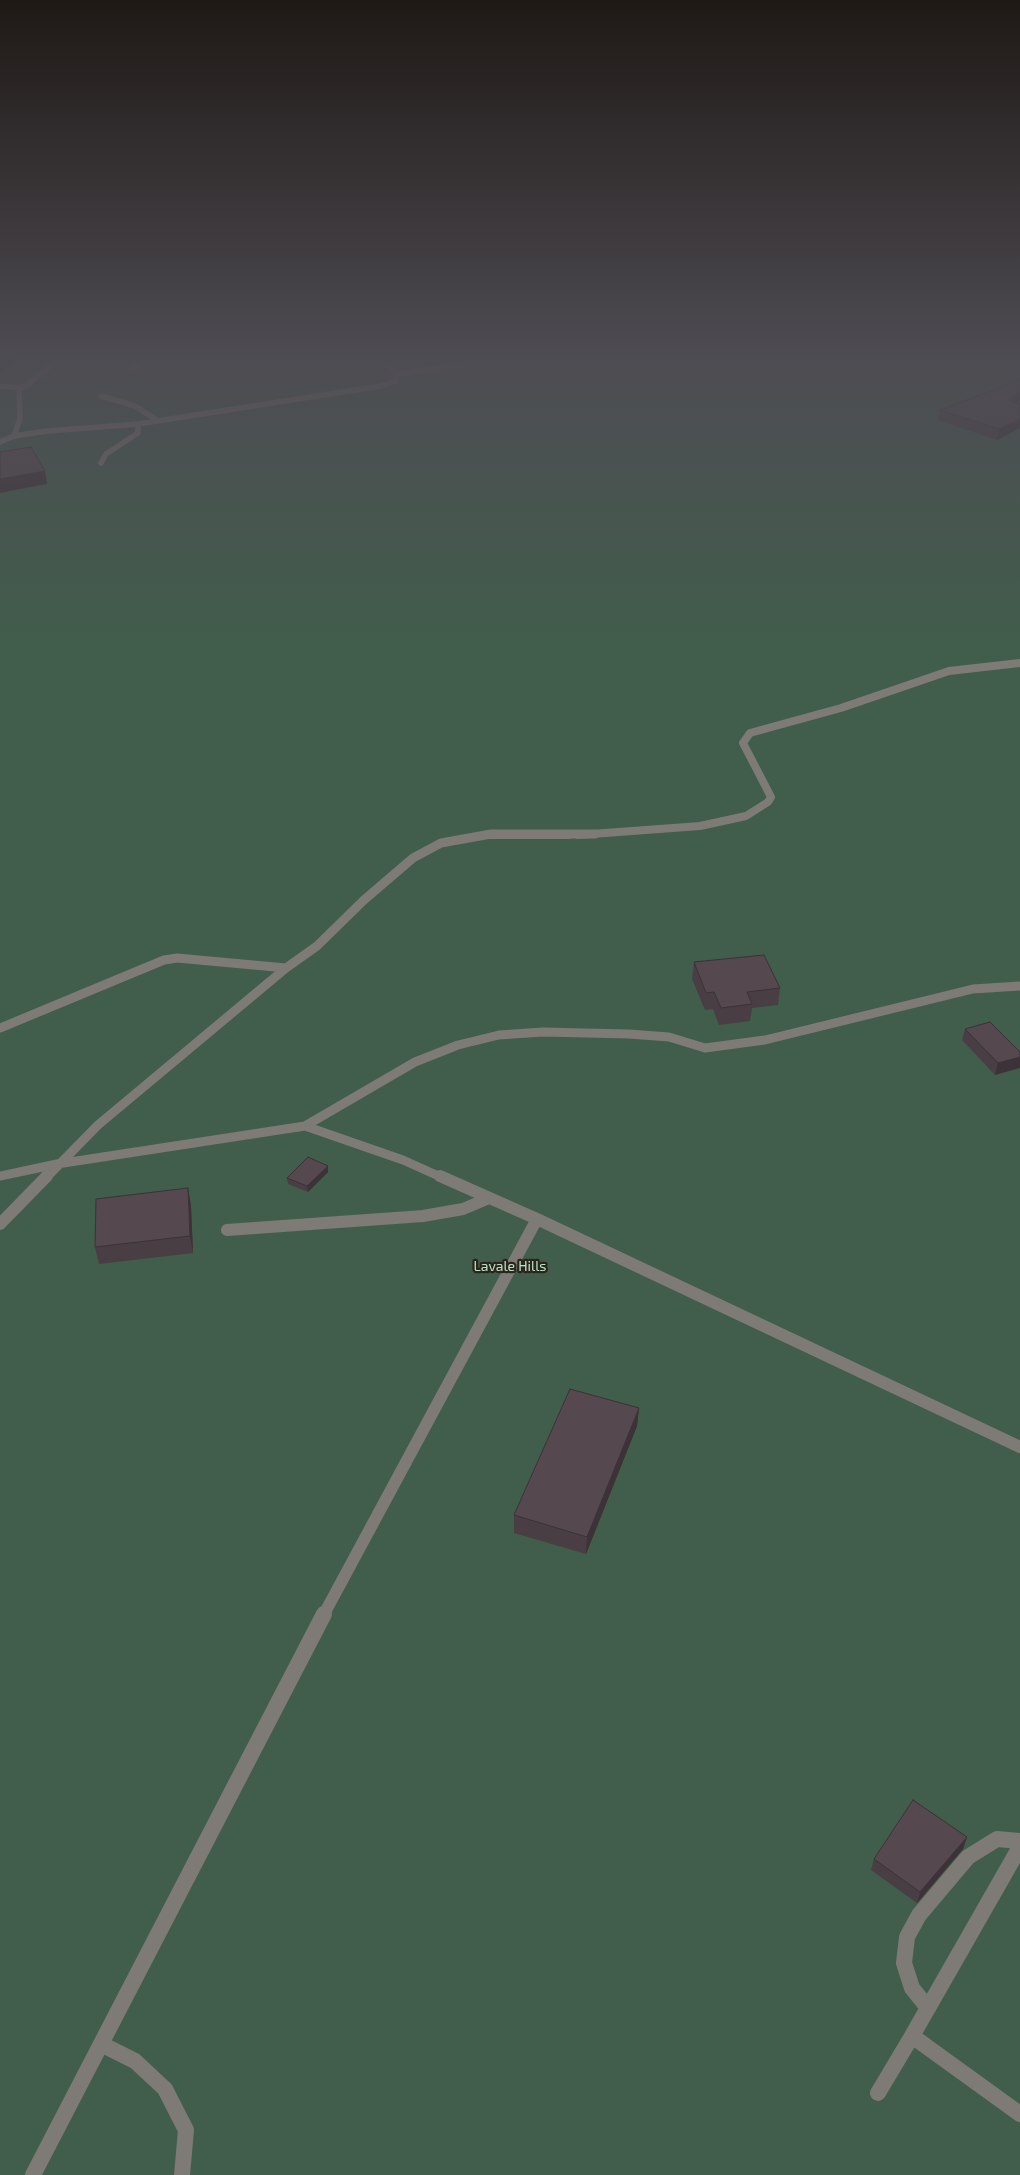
<!DOCTYPE html>
<html>
<head>
<meta charset="utf-8">
<style>
	body { margin:0 }
	canvas { display:block; background:#392d28 }
</style>
</head>
<body>
<canvas width="1020" height="2175"></canvas>
<script>
const c = document.querySelector('canvas').getContext('2d');
c.lineJoin = 'round';
function paint(path, color) { c.fillStyle = color; c.fill(path, 'evenodd'); }
const shape = rows => new Path2D(rows.map(r => 'M' + r).join(''));
function strokePath(path, color, width, dash) { c.strokeStyle = color; c.lineWidth = width; c.lineCap = dash ? 'butt' : 'round'; c.setLineDash(dash || []); c.stroke(path); }
function write(font, color, halo, rows, align = 'center') {
  c.font = font + ' "Exo 2",sans-serif'; c.lineWidth = 4.5; c.setLineDash([]); c.textBaseline = 'middle'; c.strokeStyle = halo; c.fillStyle = color; for (const [text, x, y, turn = 0] of rows) {
    c.save(); c.translate(x, y); c.rotate((+turn || 0) * Math.PI / 180); c.textAlign = isNaN(turn) ? turn : align; if (halo) c.strokeText(text, 0, 0); c.fillText(text, 0, 0); c.restore();
  }
}
paint(shape([
	[0,357,1020,357,1020,2175,0,2175]
]), '#405e4b');
strokePath(shape([
	[790,357,815,361,845,357]
]), '#7a6f6b', 2, [2, 1]);
strokePath(shape([
	[131,368,153,357],
	[0,386,19,388,26,386,62,357],
	[101,396,135,406,157,420],
	[101,463,106,454,138,433,138,424]
]), '#7e7a75', 5.5);
strokePath(shape([
	[486,835,569,835],
	[578,835,700,826,746,816,768,802,771,797,743,743,750,733,841,708,949,671,1020,663]
]), '#7e7a75', 8);
strokePath(shape([
	[0,1028,164,960,177,958,286,968],
	[305,1126,415,1062,458,1045,499,1035,543,1032,629,1034,669,1037,705,1048,765,1040,973,989,1020,986],
	[0,1176,57,1164,305,1126,403,1160,443,1178],
	[46,1178,98,1125,286,968,317,946,364,900,413,858,441,843,491,834,595,834]
]), '#7e7a75', 9);
strokePath(shape([
	[440,1176,537,1219],
	[0,1224,47,1176],
	[227,1230,423,1216,463,1209,489,1198],
	[323,1616,537,1219,1020,1447]
]), '#7e7a75', 12);
strokePath(shape([
	[1020,1847,912,2036,1020,2114],
	[928,2008,912,1988,904,1963,907,1937,919,1915,968,1857,997,1839,1020,1841],
	[101,2044,135,2061,165,2089,186,2130,182,2175],
	[878,2093,912,2036],
	[33,2175,324,1614]
]), '#7e7a75', 16);
strokePath(shape([
	[396,374,510,357],
	[14,436,47,431,138,424,381,386,396,381,396,374,381,357],
	[0,442,14,436,20,418,19,388]
]), '#7e7a75', 5.5);
paint(shape([
	[1020,404,1020,428,997,440,938,420,940,410],
	[694,962,780,988,778,1005,752,1008,750,1021,719,1025,713,1009,705,1010,692,979],
	[965,1029,1020,1052,995,1075,962,1040],
	[328,1172,308,1192,288,1184,287,1178],
	[188,1188,191,1206,193,1253,99,1264,95,1247],
	[639,1408,637,1426,586,1554,514,1533,514,1515],
	[967,1837,963,1849,917,1903,871,1870,874,1859]
]), '#493e43');
paint(shape([
	[0,357,22,357,0,372],
	[1020,392,1020,401,1006,411,1008,400],
	[1020,419,1020,428,997,440,999,429],
	[45,471,47,484,0,493,0,479],
	[1020,1057,1020,1068,995,1075,998,1063],
	[328,1166,328,1172,308,1192,307,1186],
	[188,1188,191,1206,193,1253,190,1236],
	[639,1408,637,1426,586,1554,587,1537],
	[967,1837,963,1849,917,1903,920,1892]
]), '#3c3237');
const building = shape([
	[1020,380,1020,392,1008,400,1020,404,1020,419,999,429,940,410,1020,380],
	[31,447,45,471,0,479,0,452,31,447],
	[764,955,780,988,747,992,752,1004,721,1008,714,992,706,993,694,962,764,955],
	[990,1022,1020,1052,1020,1057,998,1063,965,1029,990,1022],
	[308,1157,328,1166,307,1186,287,1178,308,1157],
	[188,1188,190,1236,95,1247,96,1199,188,1188],
	[570,1389,639,1408,587,1537,514,1515,570,1389],
	[913,1800,967,1837,920,1892,874,1859,913,1800]
]);
paint(building, '#55484e');
strokePath(building, '#3c3237', 1);
const sky = c.createLinearGradient(0, 0, 0, 661);
sky.addColorStop(0, '#1f1916');
sky.addColorStop(0.54, '#4e4c53');
sky.addColorStop(1, '#4e4c5300');
c.fillStyle = sky;
c.fillRect(0, 0, 1020, 661);
write('14px', '#adebc3', '#2f231e', [
	["Lavale Hills",510,1266]
]);
</script>
</body>
</html>
